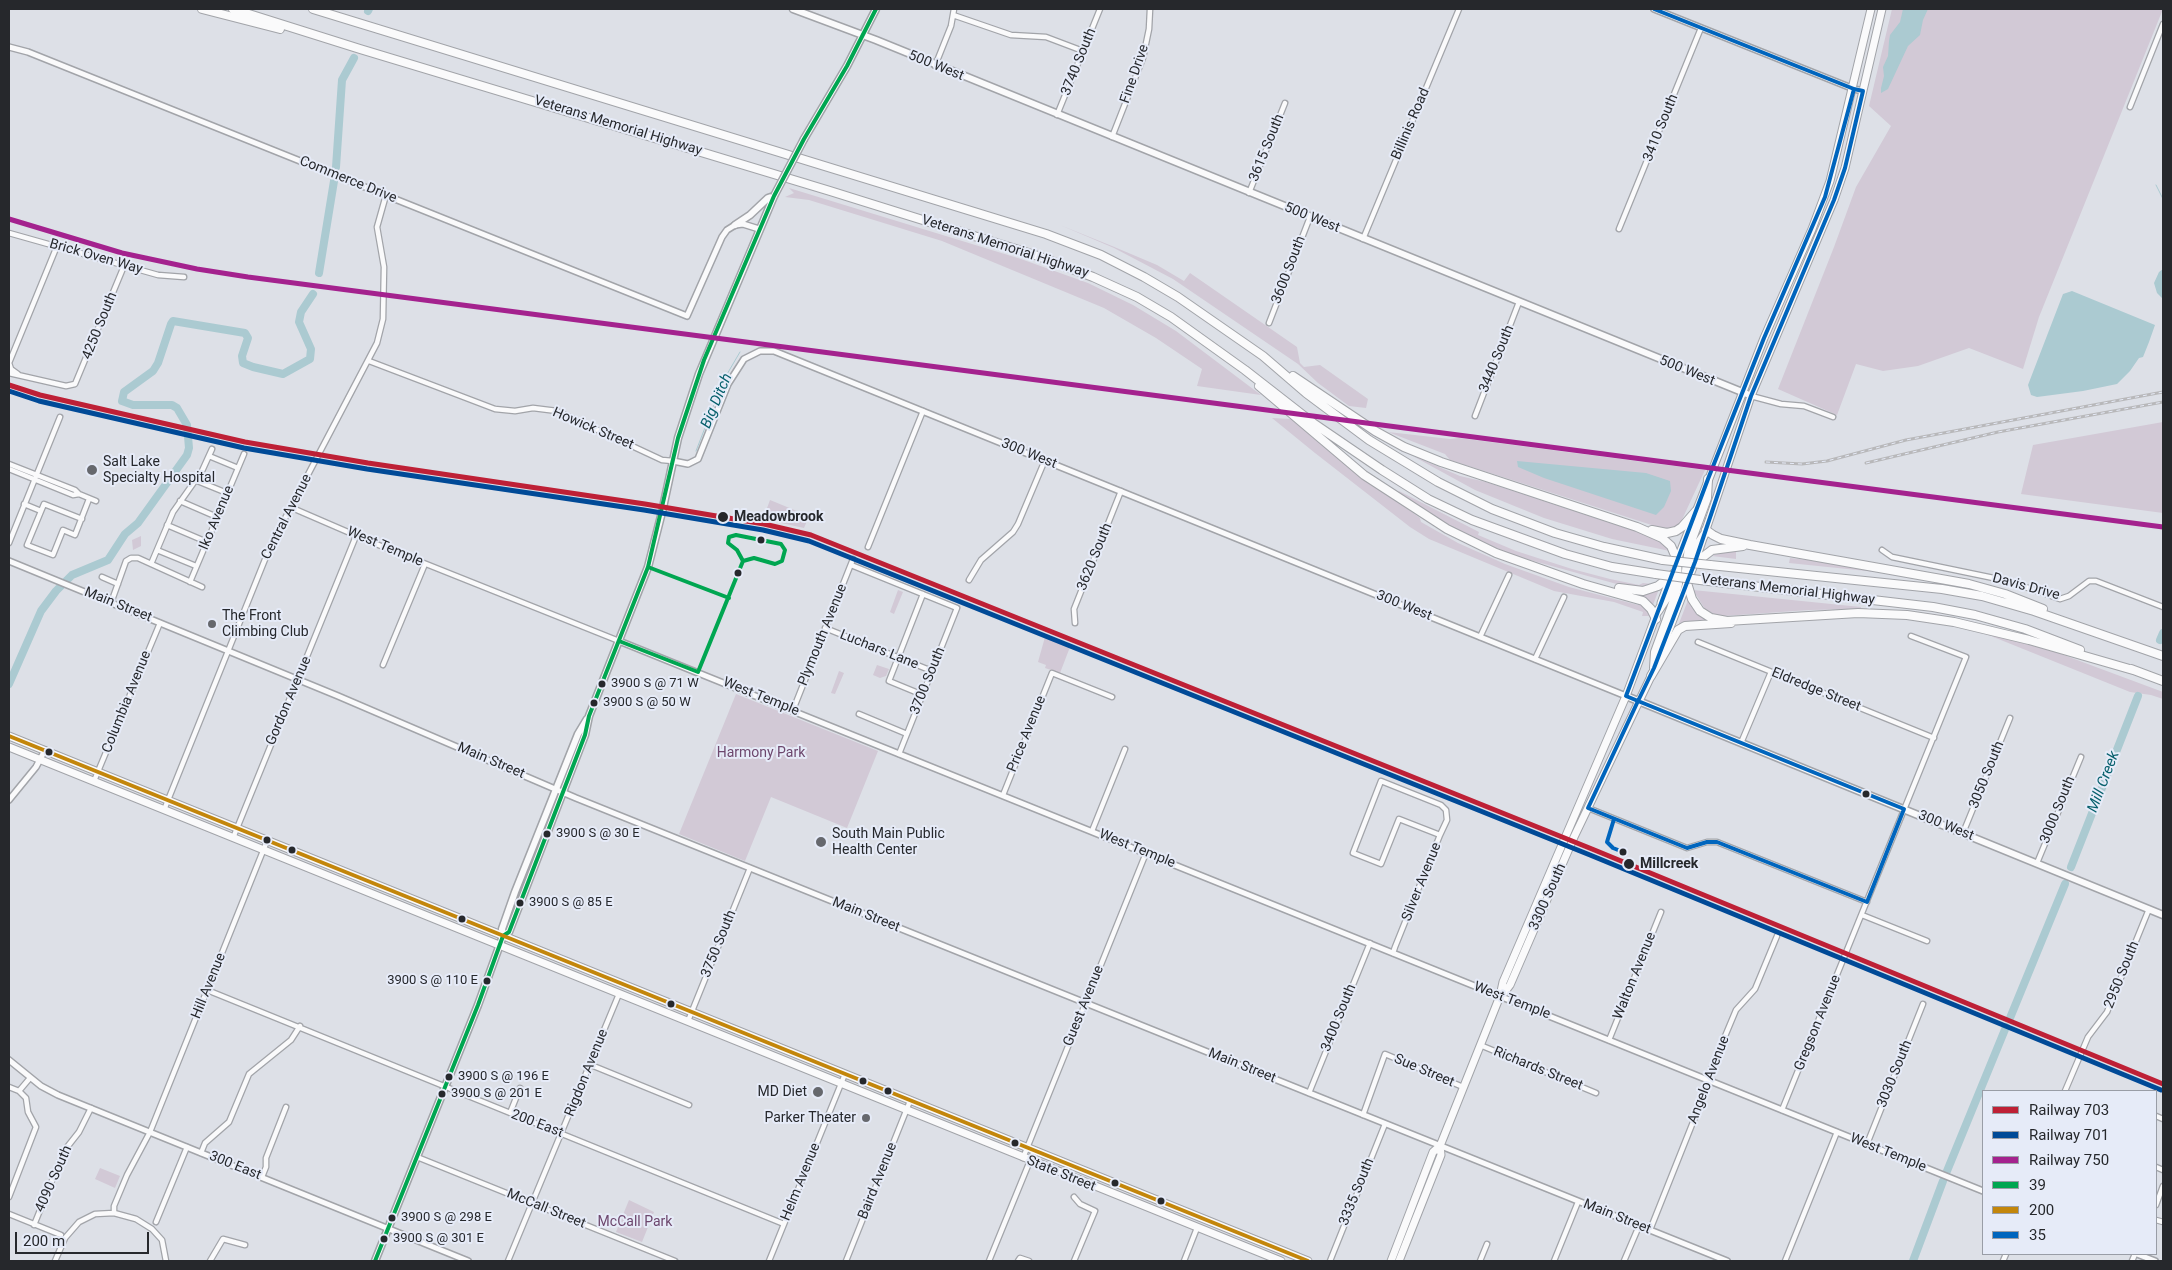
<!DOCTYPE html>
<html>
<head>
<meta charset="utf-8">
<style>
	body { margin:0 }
	#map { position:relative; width:2172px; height:1270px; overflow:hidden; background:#dde0e7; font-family:Roboto,sans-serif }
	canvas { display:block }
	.frame { position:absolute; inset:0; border:10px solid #26282c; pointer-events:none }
	.legend { position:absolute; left:1982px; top:1090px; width:175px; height:165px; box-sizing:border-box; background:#e6ebf8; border:1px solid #999da6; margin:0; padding:6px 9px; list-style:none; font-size:15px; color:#26282c }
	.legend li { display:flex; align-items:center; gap:10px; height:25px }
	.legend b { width:25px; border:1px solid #999da6 }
	.scale { position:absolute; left:15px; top:1232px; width:134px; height:22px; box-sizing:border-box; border:2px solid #26282c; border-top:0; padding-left:6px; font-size:15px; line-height:18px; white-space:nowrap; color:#26282c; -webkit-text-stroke:4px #e6ebf8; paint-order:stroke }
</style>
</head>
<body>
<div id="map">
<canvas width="2172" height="1270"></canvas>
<div class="frame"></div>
<ul class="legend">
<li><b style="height:6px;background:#be2036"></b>Railway 703</li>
<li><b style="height:6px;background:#004a97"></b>Railway 701</li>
<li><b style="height:6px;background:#a4228e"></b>Railway 750</li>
<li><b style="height:6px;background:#00a651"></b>39</li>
<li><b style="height:6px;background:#c3860b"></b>200</li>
<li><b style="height:6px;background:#0065bd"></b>35</li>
</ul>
<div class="scale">200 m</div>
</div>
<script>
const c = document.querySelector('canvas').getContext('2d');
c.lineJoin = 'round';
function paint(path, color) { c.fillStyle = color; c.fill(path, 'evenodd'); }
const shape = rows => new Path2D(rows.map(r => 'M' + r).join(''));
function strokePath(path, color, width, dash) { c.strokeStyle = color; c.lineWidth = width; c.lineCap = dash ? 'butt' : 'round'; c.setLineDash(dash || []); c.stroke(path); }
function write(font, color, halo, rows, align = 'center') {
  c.font = font + ' Roboto,sans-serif'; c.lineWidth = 4; c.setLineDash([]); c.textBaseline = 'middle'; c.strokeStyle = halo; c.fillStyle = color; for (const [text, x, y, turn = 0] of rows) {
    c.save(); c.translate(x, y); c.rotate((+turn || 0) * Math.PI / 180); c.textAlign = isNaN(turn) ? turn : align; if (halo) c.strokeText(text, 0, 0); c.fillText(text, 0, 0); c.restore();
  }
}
paint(shape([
	[1892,9,2163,9,2039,317,2023,369,1969,348,1918,366,1883,371,1856,364,1837,415,1778,389,1834,247,1856,187,1891,126,1869,106],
	[789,188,1021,259,1088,283,1133,305,1176,331,1261,395,1197,386,1202,369,1156,338,1104,308,942,241,809,200,785,197,794,193],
	[1060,225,1112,246,1157,265,1184,281,1190,273,1297,347,1300,363,1304,367,1320,365,1368,399,1366,408,1349,406,1318,383,1298,364,1173,279,1114,248],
	[1272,418,1291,419,1334,455,1420,518,1421,522,1458,543,1505,564,1569,587,1638,605,1638,603,1646,609,1649,616,1642,616,1643,612,1614,602,1554,591,1429,539,1410,527,1315,453],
	[2163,422,2163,513,2021,494,2033,445],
	[1388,432,1450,439,1459,438,1705,470,1680,524,1675,528,1664,529,1450,460,1445,454],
	[1411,455,1460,476,1486,482,1650,536,1659,540,1670,551,1612,539,1544,518,1475,490],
	[1399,491,1479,532,1478,535,1516,551,1572,569,1610,579,1639,585,1643,583,1652,584,1631,588,1512,555,1463,533,1438,519,1398,493],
	[770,500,809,516,804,528,763,519],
	[141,536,141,546,133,550,132,540],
	[1723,552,1736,552,1736,559,1712,556],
	[1790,558,1835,563,1886,573,1789,563],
	[1659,589,1653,605,1641,596,1654,592],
	[898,590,903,592,894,614,890,612],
	[1693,590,1861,607,1861,609,1809,610,1724,616,1714,614,1705,609],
	[1688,600,1699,614,1711,622,1689,621,1678,626],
	[1981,632,2053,651,2163,692,2163,699,2151,695,2130,692],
	[1045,637,1070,647,1060,673,1045,668,1046,665,1038,662],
	[877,665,889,669,886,676,880,678,873,675],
	[839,671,844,673,835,694,831,693],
	[736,694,878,751,847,828,771,797,745,861,679,834],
	[100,1168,120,1176,115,1188,95,1179],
	[629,1200,654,1212,642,1242,616,1232]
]), '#d2c9d6');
paint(shape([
	[1903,9,1928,9,1923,20,1920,35,1908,46,1888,89,1881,93,1881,88,1884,76,1883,67,1888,56,1889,41,1890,35,1900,22],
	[2163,269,2163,299,2157,293,2154,283,2159,272],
	[2072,291,2155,325,2149,342,2143,357,2139,358,2130,371,2117,384,2083,391,2037,397,2031,395,2028,385,2063,294],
	[1517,461,1646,473,1670,481,1671,491,1664,507,1656,515,1544,478,1518,467]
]), '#abcad1');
strokePath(shape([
	[2156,185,2163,199],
	[696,451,723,381,740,352]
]), '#abcad1', 1);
strokePath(shape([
	[368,11,369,9],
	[336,167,342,80,354,58],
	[319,273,334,181],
	[2160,640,2163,633],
	[9,684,41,611,56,591,72,575,108,560,125,534,138,523,187,455,189,448,187,425,177,408,172,405,133,405,122,401,124,392,153,371,158,363,171,324,173,321,245,333,248,338,242,356,243,363,253,367,283,374,310,359,311,349,299,322,301,312,313,294],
	[2071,867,2138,696],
	[2010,1018,2065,884],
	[1947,1171,2006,1027],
	[1913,1261,1943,1181]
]), '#abcad1', 8);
const minor = shape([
	[953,15,1011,35,1046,37,1083,51],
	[935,66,951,26,954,9],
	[2130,107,2163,24],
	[1057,115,1100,9],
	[1112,137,1143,58,1149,29,1150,9],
	[1249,193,1285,103],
	[1619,229,1701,28],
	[9,233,158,275,184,277],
	[1363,239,1459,9],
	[1269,323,1310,217],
	[369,361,495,409,515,411,533,408,557,411,662,460,673,461],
	[9,363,57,246],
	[9,363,11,369,18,374],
	[9,373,66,386,75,384,124,266],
	[1751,396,1781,404,1804,406,1833,417],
	[1475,416,1519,302],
	[209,456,238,468],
	[9,464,75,490,79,494,96,501],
	[9,469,73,495,79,494],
	[195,480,227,493],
	[180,501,217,517],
	[24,504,41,511],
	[290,507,371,542,619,641],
	[82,519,44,504,27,545,53,555,63,530,75,535,89,499],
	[167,525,207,542],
	[9,543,60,417],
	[868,547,923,411],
	[157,550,196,566],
	[1882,550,1892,557,2008,581,2060,599,2069,596,2089,581,2096,581,2163,607],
	[151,564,173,512,202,471,212,449],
	[851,565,957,608,899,754],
	[102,577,118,584],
	[969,580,981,560,1013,532,1018,524,1045,460],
	[190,582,244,454],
	[111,603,126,561,131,558,138,558,202,587],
	[1075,623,1074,609,1121,491],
	[825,628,932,671],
	[1480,637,1509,575],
	[1698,642,1934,738],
	[1535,659,1564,597],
	[383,665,425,564],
	[923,695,889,681,923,594],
	[793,710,853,559],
	[859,714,907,734],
	[1741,743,1771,672],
	[94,781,160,623],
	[1003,795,1052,673,1112,697],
	[1588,808,1687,848,1707,842,1717,842,1867,902],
	[164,810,270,547,377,343,383,319,384,267,377,227,386,195],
	[1092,831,1125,749],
	[1963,833,2010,718],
	[233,838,356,536],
	[2037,863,2081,757],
	[1862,915,1927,941],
	[1393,953,1395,947,1440,835,1447,820,1446,810,1441,805,1381,781,1353,853,1381,864,1399,819,1440,835],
	[207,990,784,1224],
	[688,1021,750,868],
	[1609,1040,1661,912],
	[1480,1045,1596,1093],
	[591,1065,689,1105],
	[9,1087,19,1091],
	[2065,1091,2088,1037,2107,1012,2149,909],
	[1309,1093,1370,943],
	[1782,1110,1966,657,1911,636],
	[510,1113,520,1088],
	[1363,1115,1385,1054,1463,1087],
	[2156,1116,2163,1119],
	[1867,1144,1923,1004],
	[201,1153,205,1143,229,1122,249,1074,291,1040,300,1026],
	[417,1157,675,1261],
	[1023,1158,1146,853],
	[2156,1167,2163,1170],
	[262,1177,266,1167,266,1158,286,1107],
	[9,1197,36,1127,28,1112,26,1098,19,1091,30,1078],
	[1074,1197,1080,1204,1095,1211,1074,1261],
	[2156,1205,2163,1186],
	[114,1213,136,1219,152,1229,162,1240,166,1261],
	[9,1214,61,1235],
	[2156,1220,2163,1222],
	[156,1222,187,1147],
	[34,1225,64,1151,79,1132,91,1108],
	[1650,1230,1707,1087,1710,1072,1736,1010,1755,989,1777,936],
	[55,1261,65,1238,79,1222,95,1214,114,1213,114,1206,127,1175,150,1132,267,841],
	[210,1261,223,1239,245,1245],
	[508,1261,619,994],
	[769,1261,845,1074],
	[846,1261,910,1101],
	[989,1261,1034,1151],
	[1018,1261,1020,1258,1029,1261],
	[1184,1261,1197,1228],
	[1330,1261,1385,1124],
	[1480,1261,1487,1244],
	[1554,1261,1578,1202],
	[1624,1261,1639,1226],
	[1785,1261,1837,1132],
	[2003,1261,2006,1254],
	[2132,1261,2135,1254]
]);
const tertiary = shape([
	[1654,9,1854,89,1863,91],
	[9,47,28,52,687,316,722,237,727,230,735,225,743,224,759,229],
	[673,461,688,464,698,459,728,384,744,359,760,351,774,351,1626,696],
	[9,561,338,696,576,798,1727,1261],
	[619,641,1983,1191],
	[9,800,36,767,45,750],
	[9,1060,41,1086,58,1095,468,1261],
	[2137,1254,2155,1261]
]);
const secondary = shape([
	[793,9,876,40,1747,394],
	[804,139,847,66,876,9],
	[735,225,750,215,768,198,774,196],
	[1626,696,2163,915],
	[503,936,509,932,585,735,589,716,648,567,662,512,678,438,699,374,774,196],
	[375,1261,478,1005,503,936,502,929,515,892,578,734,587,719]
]);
const primary = shape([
	[1676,563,1764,338,1812,229,1830,181,1871,9],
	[1661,603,1671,576],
	[1658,659,1695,562,1751,396,1834,200,1845,168,1882,9],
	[9,736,1308,1261],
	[9,747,1281,1261],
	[1500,996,1503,982,1626,696,1657,613],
	[1391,1261,1433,1152,1440,1146],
	[1399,1261,1441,1155,1440,1146,1498,1001,1510,985,1574,837,1653,672]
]);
const motorway = shape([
	[202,9,280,29],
	[233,9,360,49,830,191,1038,256,1093,277,1137,297,1171,317,1245,370,1313,423,1382,470,1428,499,1472,520,1565,554,1612,567,1656,574],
	[313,9,1046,234,1101,255,1144,277,1178,297,1263,356,1306,393,1369,440,1438,482,1492,509,1555,533,1604,547,1663,560],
	[1293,376,1375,431,1404,447,1441,462,1637,527,1662,538,1671,546,1677,560,1678,584,1674,600,1655,652,1654,668],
	[1259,386,1364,475,1447,529,1496,553,1583,584,1643,601,1651,609,1656,619],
	[1708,479,1707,498,1689,547,1686,571,1687,583,1692,599,1700,611,1711,618,1727,621,1858,613,1907,615,1954,622,2029,640,2133,670],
	[1652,530,1667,533,1676,531,1682,527,1696,511],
	[1706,530,1713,535,1721,539,1750,545,1969,584,2005,594,2043,609],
	[1688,559,1704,535],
	[1710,565,1942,589,1982,596,2034,611,2163,656],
	[1691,566,1712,550,1743,546],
	[1700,580,1933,607,1975,615,2025,629,2080,650],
	[1619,588,1643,591,1658,586,1675,573],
	[1658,611,1677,582],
	[2131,669,2163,681],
	[1651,676,1678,630,1685,626,1731,623]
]);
strokePath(minor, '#a2a4a9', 7);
strokePath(tertiary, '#a2a4a9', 8);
strokePath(secondary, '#a2a4a9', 9);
strokePath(primary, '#a2a4a9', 9);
strokePath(motorway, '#a2a4a9', 10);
strokePath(minor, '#fafafb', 4.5);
strokePath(tertiary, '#fafafb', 5);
strokePath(secondary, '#fafafb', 6);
strokePath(primary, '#fafafb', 7);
strokePath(motorway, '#fafafb', 8);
const rail = shape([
	[1766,462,1802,464,1827,461,1906,440,2163,392],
	[1866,463,1998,432,2163,402]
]);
strokePath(rail, '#b8b8ba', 3);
strokePath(rail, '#e6ebf8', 1, [4]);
const secondaryBridge = shape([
	[774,196,804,139]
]);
const motorwayBridge = shape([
	[1663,560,1710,565],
	[1656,574,1700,580]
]);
strokePath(secondaryBridge, '#a2a4a9', 9, []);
strokePath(motorwayBridge, '#a2a4a9', 10, []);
strokePath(secondaryBridge, '#fafafb', 6);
strokePath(motorwayBridge, '#fafafb', 8);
strokePath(shape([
	[736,535,781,544,785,550,782,561,775,564,754,558,743,561,737,550,728,543,729,537,736,535],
	[648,567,729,598],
	[619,641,698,672],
	[698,672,743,561],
	[375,1261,478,1005,503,936,509,932,585,735,589,716,648,567,678,438,704,360,774,196,804,139,847,66,876,9]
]), '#00a651', 4);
strokePath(shape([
	[9,736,1308,1261]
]), '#c3860b', 4);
strokePath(shape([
	[1654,9,1854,89],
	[1638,701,1904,809,1867,902,1717,842,1707,842,1687,848,1588,808,1638,701],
	[1638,701,1626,696,1708,479,1764,338,1825,197,1854,89],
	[1638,701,1654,668,1695,562,1751,396,1834,200,1845,168,1863,91,1854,89],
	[1614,819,1607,842,1613,848,1623,852]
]), '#0065bd', 4);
strokePath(shape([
	[9,385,40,395,245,442,368,463,645,504,764,524,811,535,1592,849,2163,1084]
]), '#be2036', 5);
strokePath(shape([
	[9,391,39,401,244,448,367,469,644,510,763,530,809,541,1590,855,2161,1090]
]), '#004a97', 5);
strokePath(shape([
	[9,219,122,253,197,269,248,277,2163,527]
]), '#a4228e', 5);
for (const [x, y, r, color] of [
	[92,470,6,"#66686d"],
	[723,517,6,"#26282c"],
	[761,540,4.5,"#26282c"],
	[738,573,4.5,"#26282c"],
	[212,624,5,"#66686d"],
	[602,684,4.5,"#26282c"],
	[594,703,4.5,"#26282c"],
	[49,752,4.5,"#26282c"],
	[1866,794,4.5,"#26282c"],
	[547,834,4.5,"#26282c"],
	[267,840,4.5,"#26282c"],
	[821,842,6,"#66686d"],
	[292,850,4.5,"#26282c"],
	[1623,852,4.5,"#26282c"],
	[1629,864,6,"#26282c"],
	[520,903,4.5,"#26282c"],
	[462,919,4.5,"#26282c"],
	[487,981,4.5,"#26282c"],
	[671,1004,4.5,"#26282c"],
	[449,1077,4.5,"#26282c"],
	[863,1081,4.5,"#26282c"],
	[888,1091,4.5,"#26282c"],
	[818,1092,6,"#66686d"],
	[442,1094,4.5,"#26282c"],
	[866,1118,5,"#66686d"],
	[1015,1143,4.5,"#26282c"],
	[1115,1183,4.5,"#26282c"],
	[1161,1201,4.5,"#26282c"],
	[392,1218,4.5,"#26282c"],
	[384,1239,4.5,"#26282c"]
]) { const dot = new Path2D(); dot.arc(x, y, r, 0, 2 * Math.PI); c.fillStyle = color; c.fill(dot); strokePath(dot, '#e6ebf8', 2); }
write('13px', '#26282c', '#e6ebf8', [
	["3900 S @ 71 W",611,684],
	["3900 S @ 50 W",603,703],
	["3900 S @ 30 E",556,834],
	["3900 S @ 85 E",529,903],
	["3900 S @ 110 E",478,981,"right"],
	["3900 S @ 196 E",458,1077],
	["3900 S @ 201 E",451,1094],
	["3900 S @ 298 E",401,1218],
	["3900 S @ 301 E",393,1239]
], 'left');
write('14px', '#26282c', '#e6ebf8', [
	["3740 South",1079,62,-68],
	["500 West",936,66,22],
	["Fine Drive",1135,74,-71],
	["Billinis Road",1411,124,-67],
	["Veterans Memorial Highway",618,126,17],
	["3410 South",1661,128,-68],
	["3615 South",1267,148,-68],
	["Commerce Drive",348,180,22],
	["500 West",1312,218,22],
	["Veterans Memorial Highway",1005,247,18],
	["Brick Oven Way",96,257,16],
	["3600 South",1289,270,-69],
	["4250 South",100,326,-68],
	["3440 South",1497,359,-68],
	["500 West",1687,371,22],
	["Howick Street",593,429,23],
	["300 West",1029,454,22],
	["Central Avenue",287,517,-63],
	["Iko Avenue",217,518,-67],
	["West Temple",385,547,23],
	["3620 South",1095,557,-68],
	["Davis Drive",2026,587,15],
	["Veterans Memorial Highway",1788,590,7],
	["Main Street",118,605,22],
	["300 West",1404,606,22],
	["Plymouth Avenue",823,635,-68],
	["Luchars Lane",879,650,22],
	["3700 South",928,681,-68],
	["Eldredge Street",1816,690,22],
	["West Temple",761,697,22],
	["Gordon Avenue",289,701,-67],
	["Columbia Avenue",127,702,-68],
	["Price Avenue",1027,734,-68],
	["Main Street",491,761,23],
	["3050 South",1987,775,-68],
	["3000 South",2058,810,-68],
	["300 West",1946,826,22],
	["West Temple",1137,849,22],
	["Silver Avenue",1422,882,-68],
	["3300 South",1548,897,-66],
	["Main Street",866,915,22],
	["3750 South",719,944,-68],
	["2950 South",2122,975,-68],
	["Walton Avenue",1635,976,-68],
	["Hill Avenue",209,986,-68],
	["West Temple",1512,1001,21],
	["Guest Avenue",1084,1006,-68],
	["3400 South",1339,1018,-68],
	["Gregson Avenue",1818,1023,-68],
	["Main Street",1242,1066,22],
	["Richards Street",1538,1069,22],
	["Sue Street",1424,1071,23],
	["Rigdon Avenue",587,1073,-68],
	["3030 South",1895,1074,-68],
	["Angelo Avenue",1709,1080,-69],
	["200 East",537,1124,21],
	["West Temple",1888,1153,22],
	["300 East",235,1166,22],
	["State Street",1061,1174,22],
	["4090 South",54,1179,-66],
	["Baird Avenue",878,1181,-68],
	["Helm Avenue",801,1182,-68],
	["3335 South",1357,1192,-68],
	["McCall Street",546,1209,22],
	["Main Street",1617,1217,22]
]);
write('14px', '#26282c', '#e6ebf8', [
	["Salt Lake",103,462],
	["Specialty Hospital",103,478],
	["The Front",222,616],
	["Climbing Club",222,632],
	["South Main Public",832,834],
	["Health Center",832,850],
	["MD Diet",807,1092,"right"],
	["Parker Theater",856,1118,"right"]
], 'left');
write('bold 14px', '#26282c', '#e6ebf8', [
	["Meadowbrook",734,517],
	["Millcreek",1640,864]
], 'left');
write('14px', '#6d476d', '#e6ebf8', [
	["Harmony Park",761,753],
	["McCall Park",635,1222]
]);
write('italic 15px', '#07606c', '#e6ebf8', [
	["Big Ditch",717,401,-67],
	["Mill Creek",2104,782,-69]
]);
</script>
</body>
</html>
